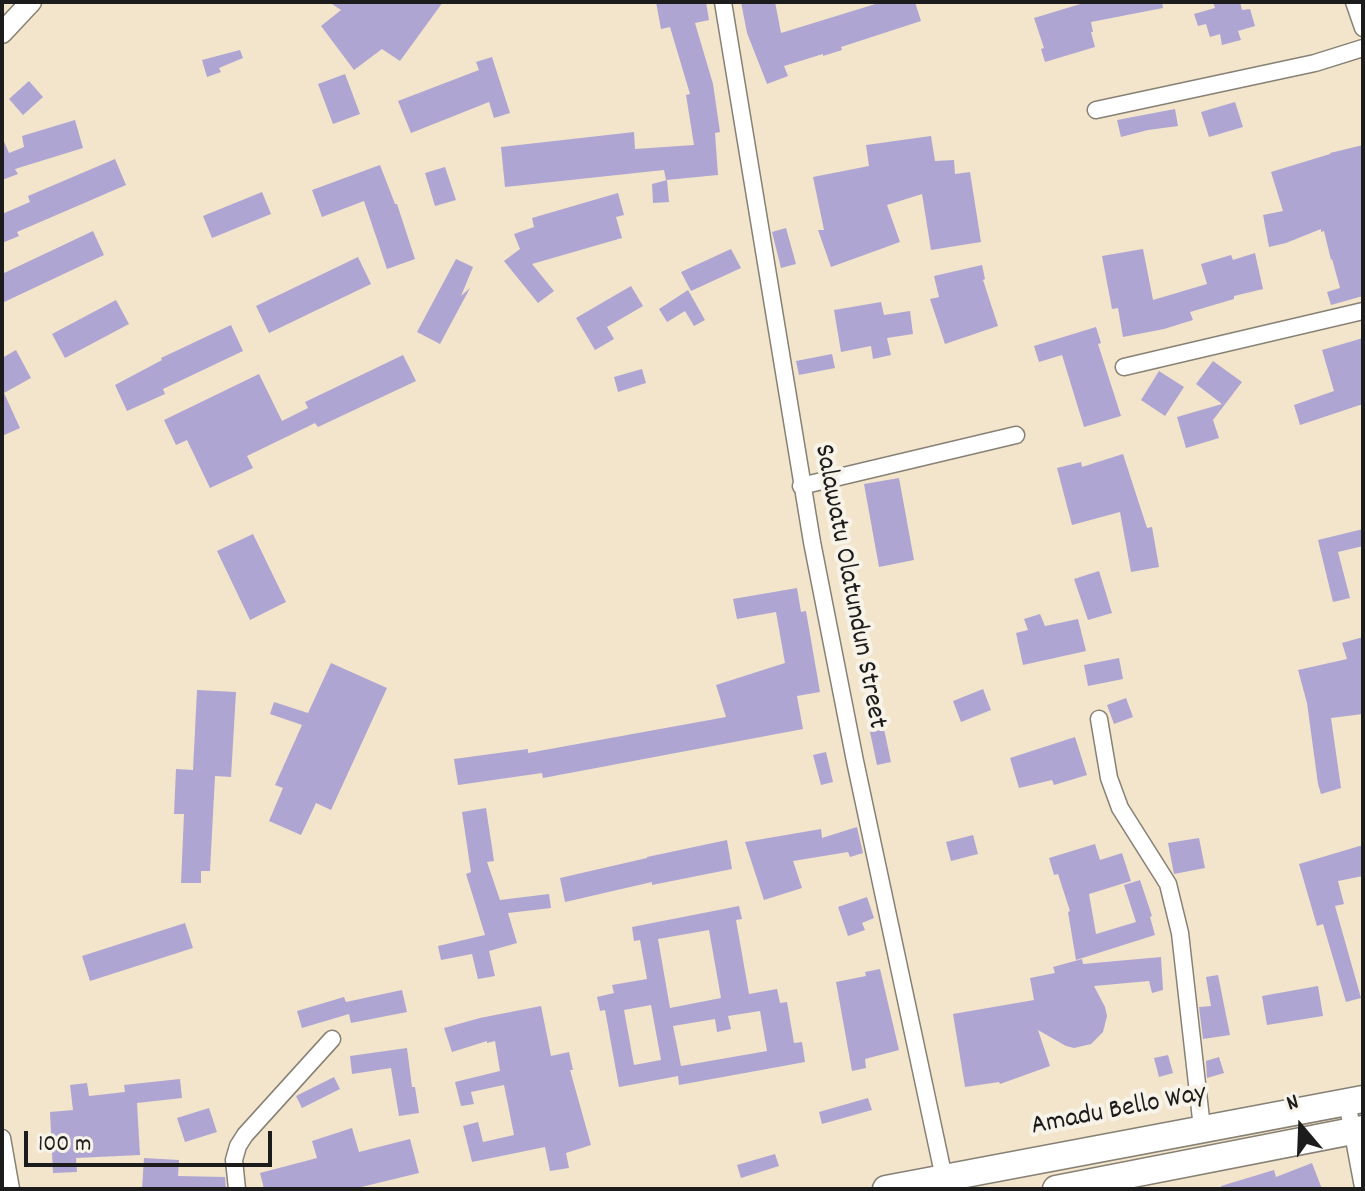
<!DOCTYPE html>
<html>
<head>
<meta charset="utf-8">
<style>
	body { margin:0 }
	#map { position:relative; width:1365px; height:1191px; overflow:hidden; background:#f2e5cc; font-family:Dekko,sans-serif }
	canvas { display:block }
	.frame { position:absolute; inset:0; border:4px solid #1c1c1c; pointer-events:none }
	.north { position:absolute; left:1261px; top:1087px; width:80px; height:80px; -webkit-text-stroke:6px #f7f3e8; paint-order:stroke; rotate:341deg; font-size:22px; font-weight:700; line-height:32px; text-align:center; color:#1c1c1c }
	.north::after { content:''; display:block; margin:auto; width:28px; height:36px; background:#1c1c1c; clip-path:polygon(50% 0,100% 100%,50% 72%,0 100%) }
	.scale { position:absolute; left:24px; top:1131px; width:248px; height:36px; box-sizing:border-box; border:4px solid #1c1c1c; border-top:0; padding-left:10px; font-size:24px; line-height:28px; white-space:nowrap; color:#1c1c1c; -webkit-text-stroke:6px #f7f3e8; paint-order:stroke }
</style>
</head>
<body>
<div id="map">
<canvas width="1365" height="1191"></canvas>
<div class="frame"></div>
<div class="north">N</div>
<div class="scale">100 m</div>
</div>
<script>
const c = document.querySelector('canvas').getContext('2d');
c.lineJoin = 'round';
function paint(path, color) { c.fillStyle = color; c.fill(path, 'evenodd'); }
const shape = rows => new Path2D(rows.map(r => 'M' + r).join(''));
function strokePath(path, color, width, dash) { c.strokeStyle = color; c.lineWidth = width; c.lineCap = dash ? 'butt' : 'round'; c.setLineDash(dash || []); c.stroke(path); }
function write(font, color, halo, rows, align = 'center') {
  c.font = font + ' Dekko,sans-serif'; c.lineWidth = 8; c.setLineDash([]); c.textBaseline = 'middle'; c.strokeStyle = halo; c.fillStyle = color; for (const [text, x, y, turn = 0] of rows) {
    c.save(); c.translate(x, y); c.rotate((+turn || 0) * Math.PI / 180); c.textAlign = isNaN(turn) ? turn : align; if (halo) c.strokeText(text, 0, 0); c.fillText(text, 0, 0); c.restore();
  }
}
paint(shape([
	[329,2,443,2,400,61,382,49,354,70,321,26,341,10],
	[656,2,706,2,709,20,695,23,713,84,720,132,715,133,718,175,666,180,664,170,505,187,501,147,634,132,635,149,694,145,686,95,690,94,670,27,661,29],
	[741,2,775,2,781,33,882,2,915,2,921,21,841,47,842,50,823,56,823,54,784,66,788,76,767,84,747,33],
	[1087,2,1162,2,1163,8,1091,22,1093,32,1091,32,1095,47,1045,62,1041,49,1044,48,1034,18],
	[1213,2,1240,2,1242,10,1250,9,1255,26,1238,31,1241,40,1222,45,1220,34,1210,37,1206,24,1198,26,1194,14,1215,8],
	[240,50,243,58,219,68,221,72,207,77,202,60],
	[492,57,510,113,494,118,489,102,411,133,398,101,479,70,476,62],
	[345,74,360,114,333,124,318,84],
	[29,81,43,97,23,115,9,99],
	[1235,102,1243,127,1209,137,1201,112],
	[1175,109,1178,126,1148,130,1121,137,1117,120],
	[75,120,83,148,15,169,18,174,2,180,2,137,9,153,24,147,22,136],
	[931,136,935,161,954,160,955,174,970,172,981,242,931,250,922,194,887,205,900,242,831,267,818,230,824,230,813,177,869,166,866,145],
	[1363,145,1363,296,1331,305,1327,292,1340,288,1332,259,1331,260,1324,231,1321,232,1321,229,1286,243,1269,247,1263,215,1283,211,1271,172,1330,154,1330,153],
	[115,159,126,185,17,232,19,236,2,243,2,214,30,202,28,196],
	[380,165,395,204,397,204,415,259,387,269,364,201,322,217,312,190],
	[445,167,456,200,435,206,425,173],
	[667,180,669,202,653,203,652,184],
	[262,192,271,214,212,238,203,216],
	[618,193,624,215,616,217,622,238,532,264,554,291,538,303,504,261,520,249,514,234,534,227,532,218],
	[786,228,796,264,781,268,772,232],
	[93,231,104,255,2,303,2,274],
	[731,249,741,268,691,291,681,272],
	[1143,249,1153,300,1207,284,1201,264,1231,255,1233,260,1255,253,1263,289,1234,296,1234,299,1190,312,1193,320,1164,329,1123,337,1118,308,1112,309,1102,256],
	[358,257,371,284,269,333,256,306],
	[456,259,473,267,461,296,470,288,440,344,417,332],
	[982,265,985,279,983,280,998,326,945,344,930,299,939,297,934,276],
	[631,286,643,306,607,327,614,339,595,350,576,318],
	[688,290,705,320,694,326,685,311,667,322,659,309],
	[116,300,129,324,65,358,52,334],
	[881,302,884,315,910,311,913,334,887,338,891,355,873,359,871,346,841,352,834,310],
	[231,325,243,351,163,389,165,394,127,411,115,385,162,360,161,358],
	[1096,327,1101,343,1098,344,1121,416,1084,427,1062,355,1039,362,1034,346],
	[1363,338,1363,404,1300,425,1294,405,1334,391,1322,350],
	[16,350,31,378,4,393,20,428,2,436,2,358],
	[832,354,835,368,799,375,796,361],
	[403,355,416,381,318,427,315,423,247,456,253,468,210,488,187,440,176,445,164,420,259,374,282,421,308,408,305,402],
	[1213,361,1242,382,1213,420,1219,438,1186,448,1177,417,1222,404,1196,384],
	[642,369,646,383,618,392,614,377],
	[1159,371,1184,387,1165,416,1141,400],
	[1123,454,1147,528,1152,527,1159,567,1131,572,1120,512,1072,525,1057,468,1081,462,1082,467],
	[899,478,914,560,879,567,864,484],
	[1363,529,1363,546,1338,552,1350,598,1333,602,1318,540],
	[253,534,286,602,250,620,217,551],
	[1099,571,1112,613,1088,620,1074,579],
	[797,588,801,612,806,611,820,692,797,696,803,729,543,778,542,773,458,785,454,759,528,749,528,753,726,717,716,685,785,663,776,612,737,619,733,599],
	[1040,614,1045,626,1078,619,1086,651,1023,665,1016,633,1028,630,1024,619],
	[1363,637,1363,714,1331,718,1341,788,1321,794,1318,784,1307,703,1298,670,1347,659,1342,643],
	[1119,658,1123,679,1088,686,1084,665],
	[331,663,387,688,331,810,316,803,301,835,269,821,283,788,275,785,302,725,270,714,274,702,308,713],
	[983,689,991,710,961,722,953,701],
	[197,690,236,692,231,777,215,776,210,871,201,871,201,883,181,883,184,814,174,814,176,769,193,770],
	[1126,698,1133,717,1114,724,1107,705],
	[884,729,891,762,877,765,870,732],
	[1075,737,1087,775,1054,785,1052,780,1019,788,1010,758],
	[826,752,833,782,821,785,813,755],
	[486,808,494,861,487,862,500,900,549,894,551,908,508,913,517,943,489,951,495,976,478,979,472,954,441,960,438,946,485,935,466,874,471,872,462,812],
	[857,827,863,853,850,857,848,852,793,861,802,888,764,900,745,842,821,829,822,838],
	[973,835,978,854,951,861,946,842],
	[1199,838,1205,868,1174,874,1168,843],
	[727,840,732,869,652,885,652,882,565,902,560,878,647,858,647,857],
	[1095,844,1100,860,1122,853,1131,881,1089,894,1096,934,1136,922,1124,885,1140,880,1152,916,1150,917,1155,935,1076,960,1068,912,1070,911,1058,874,1054,875,1049,858],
	[1363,845,1363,876,1338,881,1344,904,1335,906,1361,998,1346,1002,1323,924,1317,926,1299,864],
	[867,897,874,918,862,923,865,930,848,936,838,907],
	[739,906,742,919,736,920,749,994,777,989,780,1003,787,1002,794,1043,802,1042,805,1062,679,1085,678,1076,619,1087,605,1010,600,1011,597,997,614,993,612,985,647,979,640,940,634,941,632,927],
	[709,930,721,998,670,1008,658,939],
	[651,1005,661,1060,634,1065,624,1010],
	[760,1011,767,1051,681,1066,673,1026,715,1019,717,1032,731,1029,728,1016],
	[185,923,193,948,90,981,82,956],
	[1161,957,1163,990,1152,993,1149,981,1094,986,1105,1007,1107,1016,1103,1032,1091,1044,1074,1048,1066,1046,1038,1030,1050,1066,1000,1084,999,1082,965,1087,953,1014,1034,1000,1030,978,1055,973,1053,967,1082,959,1083,964],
	[880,969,899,1050,865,1059,866,1068,852,1071,836,982,866,976,865,972],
	[1218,975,1230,1035,1203,1039,1199,1007,1211,1006,1206,977],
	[1318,986,1323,1016,1267,1025,1262,996],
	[402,990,407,1012,351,1023,349,1014,302,1028,297,1011,344,997,346,1002],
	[541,1006,551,1056,569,1052,573,1070,570,1070,591,1145,566,1153,569,1168,550,1171,545,1147,472,1162,463,1126,478,1122,483,1142,514,1135,504,1085,471,1092,474,1104,461,1106,455,1082,500,1071,495,1041,487,1043,487,1041,452,1052,444,1028,480,1018],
	[407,1048,412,1087,415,1087,419,1113,399,1116,391,1068,352,1074,350,1056],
	[1168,1055,1173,1073,1159,1077,1154,1058],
	[1219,1057,1224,1073,1207,1078,1206,1061],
	[334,1077,340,1089,302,1108,296,1096],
	[180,1079,182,1098,137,1103,140,1155,76,1158,77,1172,53,1173,50,1112,73,1110,70,1085,87,1083,89,1096,125,1092,124,1085],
	[868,1098,872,1110,822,1124,819,1112],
	[209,1108,217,1132,185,1142,177,1118],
	[352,1128,359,1152,410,1139,419,1173,353,1189,264,1189,260,1173,317,1158,312,1141],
	[775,1154,779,1166,741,1178,737,1165],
	[144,1158,179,1160,178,1176,225,1177,226,1189,142,1189],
	[1312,1163,1322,1189,1222,1189,1221,1186,1274,1170,1276,1177]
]), '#afa5d2');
const minor = shape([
	[723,2,812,542,855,761,944,1178],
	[1354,2,1363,28],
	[1096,110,1315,63,1363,48],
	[1124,367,1363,311],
	[801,486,1016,435],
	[1099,719,1109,778,1120,808,1168,884,1180,933,1202,1128],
	[1347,1102,1363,1187],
	[2,1138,11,1189],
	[237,1189,234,1160,238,1146,245,1135,332,1039]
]);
const tertiary = shape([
	[2,33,31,2]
]);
const primary = shape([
	[886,1189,1363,1099],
	[1056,1189,1363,1129]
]);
strokePath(minor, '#878074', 19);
strokePath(tertiary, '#878074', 23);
strokePath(primary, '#878074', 29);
strokePath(minor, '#fff', 16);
strokePath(tertiary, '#fff', 20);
strokePath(primary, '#fff', 26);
write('28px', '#1c1c1c', '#f7f3e8', [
	["Salawatu Olatundun Street",848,587,79],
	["Amadu Bello Way",1119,1112,-11]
]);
</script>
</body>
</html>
